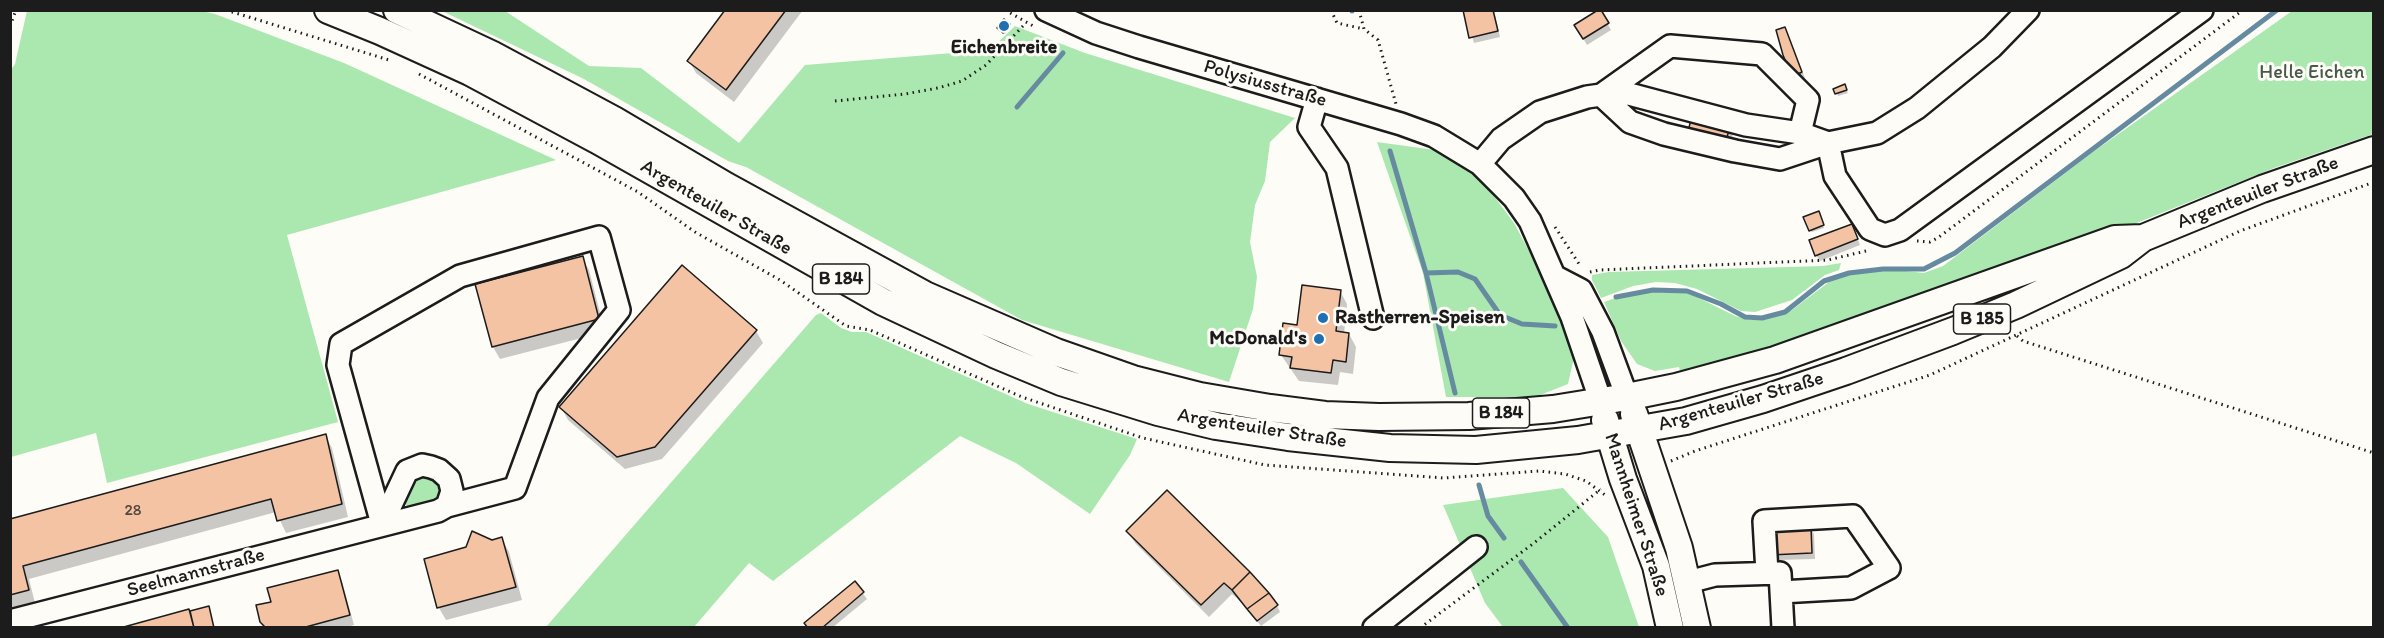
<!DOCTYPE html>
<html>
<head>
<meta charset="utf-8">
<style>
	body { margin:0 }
	#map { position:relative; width:2384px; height:638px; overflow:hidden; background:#fdfcf7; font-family:Itim,sans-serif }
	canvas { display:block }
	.frame { position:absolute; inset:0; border:12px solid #1c1c1c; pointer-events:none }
</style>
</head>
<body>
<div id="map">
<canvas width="2384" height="638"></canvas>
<div class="frame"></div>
</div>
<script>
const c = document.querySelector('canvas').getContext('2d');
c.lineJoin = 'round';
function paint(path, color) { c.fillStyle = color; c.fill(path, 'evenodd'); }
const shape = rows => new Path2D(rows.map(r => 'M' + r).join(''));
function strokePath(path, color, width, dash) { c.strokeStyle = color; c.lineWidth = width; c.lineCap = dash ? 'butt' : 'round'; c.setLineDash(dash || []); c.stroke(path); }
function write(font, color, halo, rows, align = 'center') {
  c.font = font + ' Itim,sans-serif'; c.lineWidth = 6; c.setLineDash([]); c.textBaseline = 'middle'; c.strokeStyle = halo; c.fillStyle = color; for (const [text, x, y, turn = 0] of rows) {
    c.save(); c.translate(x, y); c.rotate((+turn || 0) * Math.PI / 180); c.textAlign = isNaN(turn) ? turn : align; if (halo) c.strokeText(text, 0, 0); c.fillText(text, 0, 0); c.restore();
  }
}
paint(shape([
	[197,10,215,14,344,63,556,160,287,235,338,422,107,483,96,433,11,457,10,71,15,64,27,11],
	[442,11,505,11,589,66,641,68,739,143,805,65,990,50,1015,26,1085,53,1295,118,1270,142,1265,181,1255,205,1250,242,1257,277,1253,309,1229,382,1022,320,746,167,728,161,584,79],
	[2292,11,2373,11,2373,134,2274,168,2124,228,1817,335,1681,375,1679,367,1655,371,1637,364,1621,341,1604,302,1630,293,1658,289,1677,289,1687,292,1735,316,1751,320,1775,316,1792,310,1829,282,1853,273,1887,269,1924,273,1943,266,2093,152],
	[1377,142,1435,150,1482,180,1514,223,1546,283,1574,357,1568,384,1535,397,1446,397,1423,273],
	[1841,263,1839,270,1825,275,1792,300,1755,312,1741,311,1697,289,1675,283,1656,282,1633,286,1601,298,1592,280,1592,275,1609,272,1823,266],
	[821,313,841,328,852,332,866,332,1028,404,1137,439,1130,455,1090,514,1016,463,960,436,773,581,749,563,694,627,546,627,816,315],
	[422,475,432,477,438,482,439,493,435,501,422,507,409,507,404,503,402,494,410,482],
	[1563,488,1608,537,1639,627,1503,627,1485,603,1443,505]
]), '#aae8af');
paint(shape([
	[727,10,803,10,734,102,696,73,689,61],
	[1464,10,1494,10,1500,37,1474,43],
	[1600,11,1611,30,1587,45,1576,26],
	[1009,25,1011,27,1005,34,1000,31],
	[1785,29,1805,78,1797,82],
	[1844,86,1848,93,1838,96,1835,89],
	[1729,127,1733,134,1729,150,1692,141],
	[1819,215,1824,228,1812,232,1810,230],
	[1855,232,1860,245,1820,261,1816,255],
	[582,258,589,270,605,332,500,359,493,347],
	[1340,291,1347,304,1344,334,1349,334,1356,347,1353,374,1340,372,1338,385,1299,381,1281,355,1299,326],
	[756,331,763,343,662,459,625,469,568,420,561,407],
	[325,436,332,448,348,517,286,533,276,512,29,579,35,603,10,609,10,521],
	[1810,528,1814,534,1815,559,1775,560,1772,554],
	[1128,531,1277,606,1280,612,1261,626,1240,601,1232,594,1209,617,1135,543],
	[502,539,509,552,522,600,446,620,439,608,426,560],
	[337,572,342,581,354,625,343,628,265,628,262,621,272,603],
	[855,583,867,599,832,628,809,628]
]), '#0003');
strokePath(shape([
	[1352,10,1352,11],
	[1017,107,1063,53],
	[1390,151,1426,273,1455,393],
	[1426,273,1458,272,1475,279,1500,315,1522,324,1555,326],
	[1616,297,1653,290,1687,291,1721,304,1745,317,1762,318,1785,312,1824,281,1849,273,1883,269,1924,269,1955,253,2277,10],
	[1479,485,1488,516,1504,538],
	[1521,562,1568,628]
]), '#668ba0', 5);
const building = shape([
	[725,10,786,10,726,90,687,61,725,10],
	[1463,10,1493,10,1498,31,1469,38,1463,10],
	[1598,10,1601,10,1609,23,1583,39,1574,25,1598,10],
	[1004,19,1010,24,1003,33,997,28,1004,19],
	[1785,27,1802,72,1792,77,1783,55,1776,30,1785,27],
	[1845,84,1847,90,1835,94,1833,89,1845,84],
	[1692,116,1730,126,1725,145,1687,135,1692,116],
	[1819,211,1824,225,1809,231,1803,217,1819,211],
	[1852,224,1858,239,1815,256,1809,240,1852,224],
	[583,256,599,319,492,347,475,284,583,256],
	[682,265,757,330,655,447,617,457,559,407,682,265],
	[1302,285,1341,290,1336,331,1349,333,1346,362,1333,360,1331,373,1290,368,1292,357,1279,355,1283,323,1297,325,1302,285],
	[326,434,342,504,277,521,271,499,23,566,29,590,10,595,10,519,326,434],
	[1167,490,1250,572,1232,590,1224,583,1201,605,1126,531,1167,490],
	[1811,527,1812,553,1770,555,1769,528,1811,527],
	[472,531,492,540,502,537,516,587,437,608,424,559,466,547,472,531],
	[338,570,350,615,302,628,266,628,260,622,256,605,271,602,267,588,338,570],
	[1250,572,1269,593,1247,609,1232,590,1250,572],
	[855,581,864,592,822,628,808,628,804,623,855,581],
	[1269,593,1278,605,1257,621,1247,609,1269,593],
	[209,606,214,628,194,628,190,611,209,606],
	[189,609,194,628,120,628,189,609]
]);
paint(building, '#f4c3a4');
strokePath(building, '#1c1c1c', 1.5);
const minor = shape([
	[1046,10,1096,33,1139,47,1401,124,1434,136,1480,164,1514,198,1530,221,1572,317,1601,402],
	[1601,95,1630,122,1664,134,1735,151,1780,159,1828,143,1835,176,1870,229,1885,235,1900,230,2202,10],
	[1601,95,1670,46,1762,54,1808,100,1800,133],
	[1317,99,1309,127,1337,168,1373,318],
	[1480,164,1501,139,1540,112,1587,97,1601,95,1629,94,1746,125,1800,133,1828,143,1877,133,1917,108,1992,47,2028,10],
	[1556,277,1581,290,1603,332,1627,397],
	[382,524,338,365,341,344,460,276,599,237,619,310,548,398,515,488,447,506],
	[1767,573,1764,521,1853,516,1889,568,1851,588,1781,592],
	[1688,582,1715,575,1780,573,1783,628],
	[10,621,438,511,447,506,452,491,449,479,439,470,431,467,422,465,407,471,382,524],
	[1374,628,1476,547]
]);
const major = shape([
	[328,10,380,31,470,72,597,140,883,302,996,355,1061,382,1158,412,1216,426,1288,437,1390,448,1476,450,1578,440,1686,421,1763,399,1846,371,1953,331,2016,305,2121,255,2143,238,2262,189,2374,150],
	[397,10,491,54,614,120,726,186,925,295,1056,352,1133,379,1200,396,1270,408,1325,415,1379,417,1469,416,1553,409,1627,397,1676,387,1775,360,2115,239,2143,238],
	[1634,414,1679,548,1697,628],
	[1605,420,1623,479,1656,566,1670,628]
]);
strokePath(minor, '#1c1c1c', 26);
strokePath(major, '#1c1c1c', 30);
strokePath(shape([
	[226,10,389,60],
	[1005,10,1035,27],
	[1331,10,1337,23,1364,29],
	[1359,10,1364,29,1378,40,1396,104],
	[10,26,16,10],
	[419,74,638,192,695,232,780,280,846,326,870,330,1022,397,1143,438,1265,465,1444,478,1539,471,1565,474,1586,481,1605,495],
	[835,101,905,94,938,88,962,81,986,65,1023,26],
	[1555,227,1581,267],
	[1917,241,1930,242,1939,237,2243,10],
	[1590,272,1600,270,1828,260,1870,250],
	[2017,336,2023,341,2374,453],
	[1671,461,1695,451,1930,375,2240,231,2374,182],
	[1420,628,1534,543,1601,489]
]), '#1c1c1c', 3, [1.5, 4.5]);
strokePath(minor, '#fdfcf7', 21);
strokePath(major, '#fdfcf7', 26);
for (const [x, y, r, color] of [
	[1004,26,6,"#1f6fb2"],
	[1323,318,6,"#1f6fb2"],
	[1319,339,6,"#1f6fb2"]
]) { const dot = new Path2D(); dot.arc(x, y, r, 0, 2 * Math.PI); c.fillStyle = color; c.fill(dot); strokePath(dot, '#fdfcf7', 2); }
write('16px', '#52463e', null, [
	["28",133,511]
]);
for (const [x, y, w] of [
	[841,279,57],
	[1982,319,57],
	[1501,413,57]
]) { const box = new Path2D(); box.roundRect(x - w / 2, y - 15, w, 30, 4.5); c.fillStyle = '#fdfcf7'; c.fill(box); strokePath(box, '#1c1c1c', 1.5); }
write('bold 18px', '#1c1c1c', null, [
	["B 184",841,279],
	["B 185",1982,319],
	["B 184",1501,413]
]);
write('bold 20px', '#1c1c1c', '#fdfcf7', [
	["Eichenbreite",1004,48],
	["Rastherren-Speisen",1335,318,"left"],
	["McDonald's",1307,339,"right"]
]);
write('20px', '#475948', '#fdfcf7', [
	["Helle Eichen",2312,73]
]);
write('20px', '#1c1c1c', '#fdfcf7', [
	["Polysiusstraße",1265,84,16],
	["Argenteuiler Straße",2258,193,-21],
	["Argenteuiler Straße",716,208,30],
	["Argenteuiler Straße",1741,402,-16],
	["Argenteuiler Straße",1262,429,9],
	["Mannheimer Straße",1636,515,72],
	["Seelmannstraße",196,573,-15]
]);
</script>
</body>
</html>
